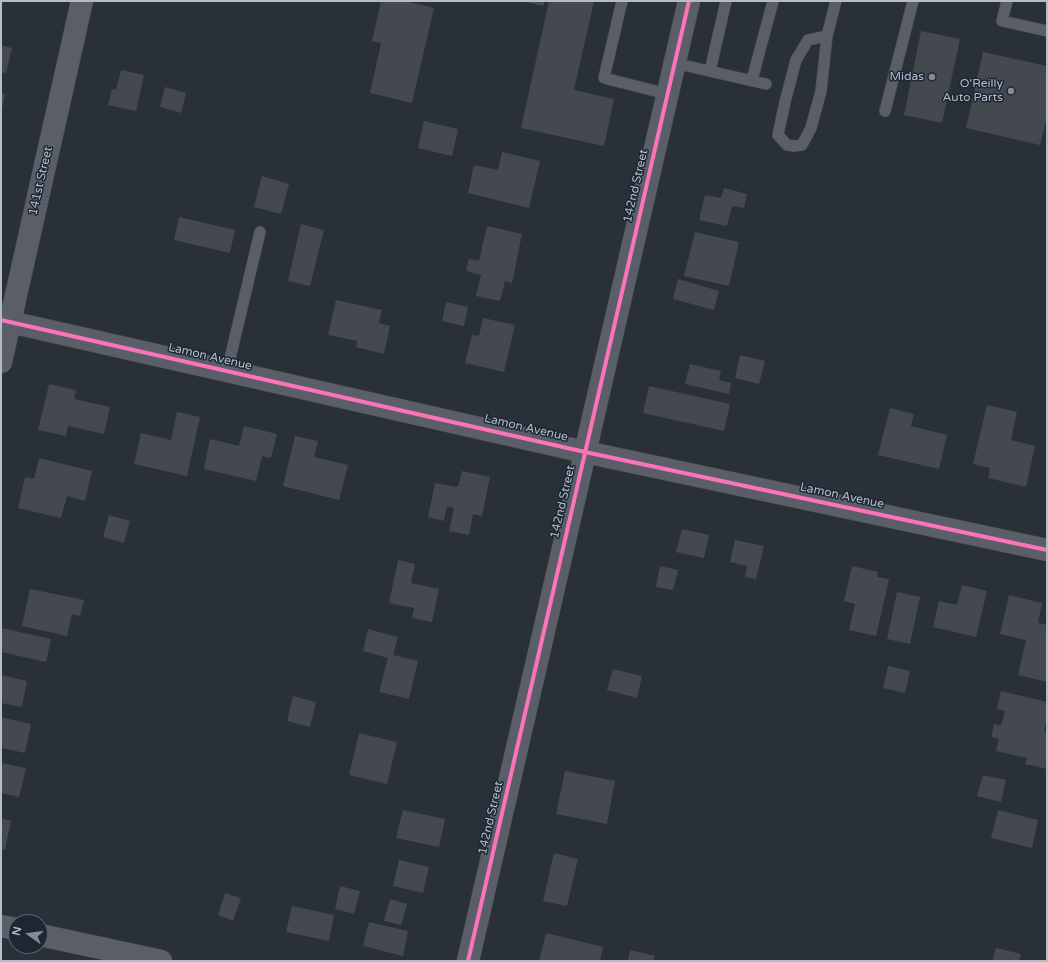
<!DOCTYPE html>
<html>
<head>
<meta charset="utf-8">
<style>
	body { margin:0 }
	#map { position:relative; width:1048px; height:962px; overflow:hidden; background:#2a3038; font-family:"Varela Round",sans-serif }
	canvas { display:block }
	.frame { position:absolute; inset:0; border:2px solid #b4bcc9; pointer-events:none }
	.north { position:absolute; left:8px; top:914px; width:40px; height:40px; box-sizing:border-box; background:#1d2633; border:1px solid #59626f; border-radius:50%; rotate:284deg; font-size:11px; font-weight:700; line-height:16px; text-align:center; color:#b4bcc9 }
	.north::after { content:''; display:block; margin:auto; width:14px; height:18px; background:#848b96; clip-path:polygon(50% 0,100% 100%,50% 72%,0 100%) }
</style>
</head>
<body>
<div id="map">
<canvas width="1048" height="962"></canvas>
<div class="frame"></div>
<div class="north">N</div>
</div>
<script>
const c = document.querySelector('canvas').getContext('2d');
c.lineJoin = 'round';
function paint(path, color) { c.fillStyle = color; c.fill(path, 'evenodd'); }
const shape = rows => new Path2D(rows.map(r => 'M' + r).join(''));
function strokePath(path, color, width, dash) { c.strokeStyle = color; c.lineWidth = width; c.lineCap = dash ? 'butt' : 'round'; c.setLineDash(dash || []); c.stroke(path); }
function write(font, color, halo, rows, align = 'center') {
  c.font = font + ' "Varela Round",sans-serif'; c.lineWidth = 3; c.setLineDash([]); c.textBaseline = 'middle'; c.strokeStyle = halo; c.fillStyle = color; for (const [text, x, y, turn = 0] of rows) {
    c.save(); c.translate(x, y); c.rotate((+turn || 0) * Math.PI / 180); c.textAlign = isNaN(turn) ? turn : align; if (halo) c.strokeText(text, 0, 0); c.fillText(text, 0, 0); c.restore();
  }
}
paint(shape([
	[381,1,406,1,434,8,412,103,370,93,381,43,372,41],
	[522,1,545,1,543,6],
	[549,1,594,1,574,90,614,99,604,146,521,128],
	[921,31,960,39,942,123,904,115],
	[1,45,12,48,6,73,1,72],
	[983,52,1047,66,1047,117,1040,145,966,128],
	[121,70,144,75,136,111,108,105,112,89,116,90],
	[165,87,186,93,181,113,160,107],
	[1,94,5,94,2,109,1,109],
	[424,121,458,129,452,156,418,148],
	[502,152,540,161,529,208,468,193,474,165,498,170],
	[262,176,289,184,281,214,254,207],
	[724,188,747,194,744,208,732,206,727,226,699,220,705,195,721,198],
	[179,217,235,230,230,253,174,240],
	[301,224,324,230,310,286,288,281],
	[487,226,522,234,512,283,505,281,500,301,476,296,481,275,466,271,469,259,479,261],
	[695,232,739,242,729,286,684,276],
	[678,279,719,291,714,310,673,299],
	[336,300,382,310,379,323,390,326,384,354,356,347,357,341,328,335],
	[446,302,468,307,464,326,442,321],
	[483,318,515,325,504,372,465,363,472,335,479,336],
	[740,355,765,361,759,384,735,378],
	[690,364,721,371,719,380,731,383,729,394,685,384],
	[49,384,76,390,74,399,110,407,104,434,68,426,66,436,38,430],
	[649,386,730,404,724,431,643,413],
	[987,405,1017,412,1011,440,1035,446,1026,487,988,478,990,468,973,464],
	[890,408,914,414,911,426,947,435,939,469,878,455],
	[177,412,200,417,187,476,134,464,141,433,171,440],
	[244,426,277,434,271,458,262,456,256,481,204,469,210,439,239,446],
	[295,436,318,441,314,457,348,465,339,500,283,486],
	[39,458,92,471,85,501,67,496,61,518,18,508,25,477,34,479],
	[462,471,490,477,482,516,473,514,469,535,449,531,454,508,447,506,444,521,428,517,435,483,458,487],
	[109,515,130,521,124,543,103,537],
	[682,529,709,535,704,558,676,552],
	[735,540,764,546,756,579,745,577,747,566,730,562],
	[398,560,415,564,411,583,439,589,432,622,412,618,414,608,389,603],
	[660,566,678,570,673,590,656,587],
	[852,566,878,572,877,577,889,579,876,636,849,630,855,604,844,601],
	[962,585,987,591,976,637,933,627,939,601,957,605],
	[30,589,84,600,80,616,72,614,67,636,22,626],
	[897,592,920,597,910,644,887,639],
	[1009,595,1042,603,1038,623,1047,625,1047,682,1018,675,1026,640,1000,634],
	[1,628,51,639,46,662,1,652],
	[368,629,398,637,393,655,418,661,409,699,379,692,388,658,363,651],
	[888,666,910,671,905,693,883,688],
	[613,669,642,676,637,698,607,690],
	[1,675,27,681,22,707,1,703],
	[1001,691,1047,702,1047,720,1044,731,1047,732,1047,769,1025,764,1027,758,996,751,999,739,991,737,994,724,1001,726,1005,711,997,709],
	[293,696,316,702,310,727,287,721],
	[1,717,31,724,25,753,1,748],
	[359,733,397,742,387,784,349,775],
	[1,763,26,768,19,797,1,793],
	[565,771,615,781,607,824,556,814],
	[983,775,1006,780,1001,802,977,796],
	[403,810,445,819,439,847,396,838],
	[998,810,1038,820,1032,848,991,838],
	[1,818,11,821,5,850,1,849],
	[554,853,578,859,567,906,543,901],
	[399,860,429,867,423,893,393,886],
	[340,886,360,891,354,914,335,909],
	[225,893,241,898,233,921,218,915],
	[390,899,407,904,401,925,384,921],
	[292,906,334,915,329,941,286,932],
	[369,922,408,931,403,956,363,946],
	[546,933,603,947,600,961,539,961],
	[996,948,1021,954,1019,961,992,961],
	[630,950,655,956,653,961,628,961]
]), '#444950');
const service = shape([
	[622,1,604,78,667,94],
	[1007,1,1002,21,1047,31],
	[827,36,808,40,796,60,785,102,778,135,787,145,794,146,802,145,811,128,821,91,827,36,836,1],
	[674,63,766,84],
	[710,71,726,1],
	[752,80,773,1],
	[885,111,913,1],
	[227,371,260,232]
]);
const minor = shape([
	[1,320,585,452,1047,550],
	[1,362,82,1],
	[1,926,16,929],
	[40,935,161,961],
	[468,961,689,1]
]);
strokePath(service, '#484c53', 12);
strokePath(minor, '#484c53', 23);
strokePath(service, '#5a5e66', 11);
strokePath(minor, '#5a5e66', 22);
strokePath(shape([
	[1,320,585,452,1047,550],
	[468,961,689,1]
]), '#fb73b8', 4);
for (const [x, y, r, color] of [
	[932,77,4,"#848b96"],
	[1011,91,4,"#848b96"]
]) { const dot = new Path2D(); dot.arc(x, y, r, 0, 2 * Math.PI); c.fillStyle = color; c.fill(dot); strokePath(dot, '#1d2633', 1.5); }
write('12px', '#b4bcc9', '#1d2633', [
	["Midas",924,77],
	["O'Reilly",1003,84],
	["Auto Parts",1003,98]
], 'right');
write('12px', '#b4bcc9', '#1d2633', [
	["141st Street",41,181,-77],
	["142nd Street",636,186,-77],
	["Lamon Avenue",210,357,13],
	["Lamon Avenue",526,428,13],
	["Lamon Avenue",842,496,12],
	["142nd Street",563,502,-77],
	["142nd Street",491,818,-77]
]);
</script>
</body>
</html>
